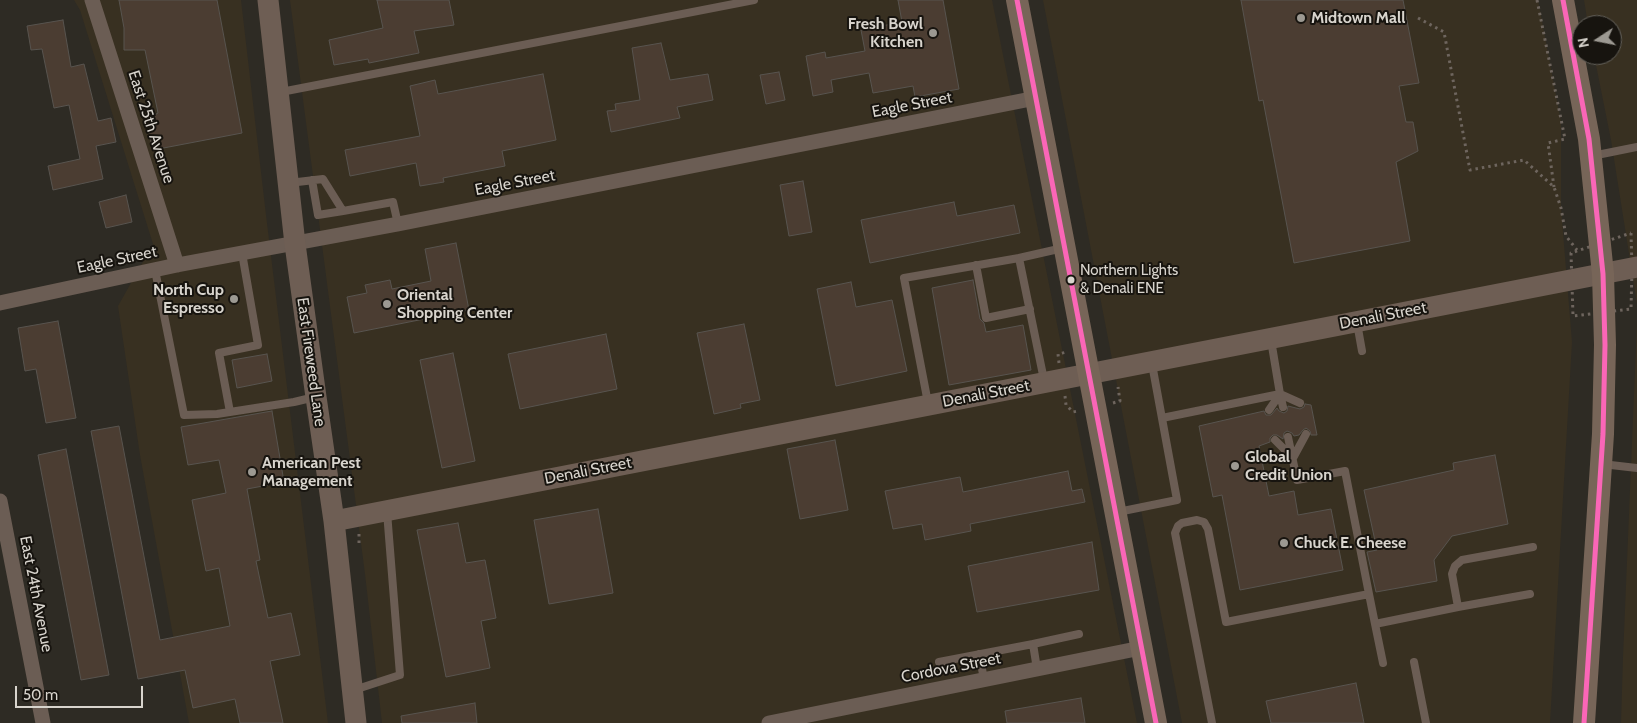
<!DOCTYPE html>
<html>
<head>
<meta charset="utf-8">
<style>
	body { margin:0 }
	#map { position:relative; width:1637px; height:723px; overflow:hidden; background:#2e2b24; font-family:Cabin,sans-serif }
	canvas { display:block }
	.north { position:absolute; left:1572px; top:15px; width:50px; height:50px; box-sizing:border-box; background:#17140f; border:1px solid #64615b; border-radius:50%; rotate:259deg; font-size:14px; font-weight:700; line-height:20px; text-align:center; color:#d8d4cd }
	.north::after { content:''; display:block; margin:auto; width:18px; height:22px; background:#9c9992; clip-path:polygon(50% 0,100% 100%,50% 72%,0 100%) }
	.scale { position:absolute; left:15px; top:686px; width:128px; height:22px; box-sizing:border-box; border:2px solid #d8d4cd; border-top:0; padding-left:6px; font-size:15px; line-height:18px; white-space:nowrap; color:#d8d4cd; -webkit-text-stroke:4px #17140f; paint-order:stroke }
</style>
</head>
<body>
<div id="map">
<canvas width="1637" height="723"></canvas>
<div class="north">N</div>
<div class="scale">50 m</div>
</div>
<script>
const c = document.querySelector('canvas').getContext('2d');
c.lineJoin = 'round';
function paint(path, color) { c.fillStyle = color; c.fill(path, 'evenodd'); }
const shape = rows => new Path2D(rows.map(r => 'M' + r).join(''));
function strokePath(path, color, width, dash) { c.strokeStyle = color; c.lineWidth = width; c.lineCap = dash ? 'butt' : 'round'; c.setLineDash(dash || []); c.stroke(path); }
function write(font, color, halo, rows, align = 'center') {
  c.font = font + ' Cabin,sans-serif'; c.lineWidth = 4; c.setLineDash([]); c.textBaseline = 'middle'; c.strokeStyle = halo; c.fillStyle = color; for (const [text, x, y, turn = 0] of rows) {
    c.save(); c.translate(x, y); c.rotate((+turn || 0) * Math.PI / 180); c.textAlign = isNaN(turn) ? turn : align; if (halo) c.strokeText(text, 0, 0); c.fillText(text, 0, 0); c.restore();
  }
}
paint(shape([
	[74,0,241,0,266,215,328,723,189,723,140,455,118,306,153,244,80,10],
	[290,0,992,0,1137,723,382,723,365,574],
	[1043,0,1538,0,1561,122,1561,208,1572,342,1550,723,1182,723],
	[1584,0,1637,0,1637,304,1611,140,1594,55,1612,55,1612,25,1588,25],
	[1637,323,1637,723,1621,723,1623,657]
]), '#383021');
const building = shape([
	[119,0,217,0,242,133,153,150,146,120,158,113,145,50,124,50,124,28,119,0],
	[377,0,449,0,454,25,414,31,419,53,369,63,368,59,334,65,329,40,383,28,377,0],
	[898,0,943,0,959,89,915,97,913,86,873,93,869,73,831,80,833,92,813,96,806,56,825,52,826,58,865,51,861,30,902,22,898,0],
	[1241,0,1403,0,1419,83,1399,86,1406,122,1413,122,1418,151,1396,162,1410,241,1294,263,1263,100,1259,101,1241,0],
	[63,20,71,67,84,64,98,121,111,118,116,142,96,146,103,179,53,190,48,166,80,159,69,105,54,108,42,49,31,50,27,26,63,20],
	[661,43,670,80,708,74,713,100,677,107,680,118,611,132,607,111,616,110,615,104,640,100,632,48,661,43],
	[779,72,785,100,766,104,760,75,779,72],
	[543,74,556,140,502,151,505,166,443,178,444,182,420,186,416,163,350,176,345,150,420,136,410,86,435,80,438,94,543,74],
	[803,181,812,232,789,236,780,185,803,181],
	[126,195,132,222,106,228,99,202,126,195],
	[954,202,957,216,1014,205,1020,233,870,263,861,220,954,202],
	[456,243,469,310,354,333,347,297,367,293,365,285,390,280,392,289,431,281,425,249,456,243],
	[973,280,980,319,984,323,986,332,1023,325,1031,370,949,385,932,288,973,280],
	[851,282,856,307,892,300,907,371,836,386,817,289,851,282],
	[58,321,76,418,46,423,36,369,25,371,18,328,58,321],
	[744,324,760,400,740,404,741,408,714,414,697,333,744,324],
	[606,334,617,389,520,409,508,354,606,334],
	[453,353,475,461,442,468,420,360,453,353],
	[267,354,272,381,237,388,232,360,267,354],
	[1305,404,1311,405,1317,435,1311,435,1310,431,1306,428,1303,430,1299,435,1294,436,1292,433,1287,431,1284,433,1283,439,1277,435,1273,435,1270,438,1270,442,1259,446,1269,496,1294,491,1298,515,1331,509,1343,570,1240,590,1222,495,1213,497,1199,426,1264,411,1266,415,1271,415,1277,408,1279,411,1284,413,1287,411,1288,406,1300,409,1304,407,1305,404],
	[272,411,284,482,247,489,260,560,256,561,268,618,291,613,300,655,270,661,283,723,240,723,235,699,193,708,185,670,138,679,91,431,119,426,160,640,230,626,219,568,206,571,192,500,226,493,219,460,188,465,181,427,272,411],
	[835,440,848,510,800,519,787,449,835,440],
	[66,449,109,675,81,680,38,455,66,449],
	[1495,455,1508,524,1452,536,1434,560,1437,581,1376,592,1367,552,1377,550,1364,490,1454,470,1453,463,1495,455],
	[1068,471,1072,491,1082,489,1085,502,970,524,971,531,925,540,922,524,893,529,885,491,960,477,963,492,1068,471],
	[598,509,613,593,549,604,534,520,598,509],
	[458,523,466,563,485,560,496,618,481,621,490,668,446,677,417,530,458,523],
	[1092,542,1099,590,977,612,968,566,1092,542],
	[1356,683,1364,723,1271,723,1266,701,1356,683],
	[1081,698,1085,723,1007,723,1005,711,1081,698],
	[475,703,477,723,402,723,401,716,475,703]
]);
paint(building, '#4b3d32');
strokePath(building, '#58544f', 1);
strokePath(shape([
	[1537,0,1565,139,1548,143,1554,187],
	[1418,18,1444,32,1470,170,1524,160,1554,187,1561,208,1566,236,1577,250],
	[1631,233,1632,268,1631,309,1573,316,1571,253,1631,233],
	[1059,363,1058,354,1067,352],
	[1065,396,1066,405,1073,412,1078,411],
	[1113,403,1120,401,1118,387],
	[359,534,359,545]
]), '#6e655e', 3, [2.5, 4]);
strokePath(shape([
	[281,92,754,0],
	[1592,156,1637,147],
	[312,180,318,215,343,211],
	[289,183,323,179,343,211,393,202,398,224],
	[1019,258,1063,248],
	[976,265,986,318,1030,309],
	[155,270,184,415,217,414,294,402,315,397],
	[1357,323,1362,351],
	[1280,394,1300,403],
	[1280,394,1283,407],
	[928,403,904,278,1019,258,1044,380],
	[1269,410,1280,394],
	[230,412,219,353,258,345,242,253],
	[1162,418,1280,394,1271,340],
	[1288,437,1297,480,1345,471,1369,594],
	[1275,440,1293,458,1306,434],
	[1602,464,1637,468],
	[1118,512,1177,500,1152,364],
	[1530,594,1458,607,1452,574,1455,566,1462,560,1533,547],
	[1033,644,1079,634],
	[979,654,984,679],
	[939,662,1033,644,1037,669],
	[1414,662,1426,723],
	[1383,663,1375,624,1458,607],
	[354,690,400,675,387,512],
	[1212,723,1175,533,1178,526,1182,523,1197,520,1204,522,1208,529,1226,622,1369,594,1375,624]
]), '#6b5d54', 8);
strokePath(shape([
	[92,0,177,265],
	[0,303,177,265,398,224,1036,98],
	[0,501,43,723],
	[769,723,1141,648]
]), '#6b5d54', 15);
strokePath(shape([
	[268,0,295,244,316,397,334,521,356,723],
	[334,521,1637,267]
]), '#6e5e54', 21);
strokePath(shape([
	[1017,0,1156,723],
	[1563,0,1589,139,1603,274,1605,345,1603,434,1584,723]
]), '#776558', 22);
strokePath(shape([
	[1017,0,1156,723],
	[1563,0,1589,139,1603,274,1605,345,1603,434,1584,723]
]), '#fa66b7', 5);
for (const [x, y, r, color] of [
	[1301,18,5,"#9c9992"],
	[933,33,5,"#9c9992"],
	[1071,280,4.5,"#d8d4cd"],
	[234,299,5,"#9c9992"],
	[387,304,5,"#9c9992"],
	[1235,466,5,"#9c9992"],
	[252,472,5,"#9c9992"],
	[1284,543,5,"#9c9992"]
]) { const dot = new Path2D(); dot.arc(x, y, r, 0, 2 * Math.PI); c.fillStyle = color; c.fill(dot); strokePath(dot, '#17140f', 2); }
write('15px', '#d8d4cd', '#17140f', [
	["Northern Lights",1080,271],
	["& Denali ENE",1080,289]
], 'left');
write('bold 16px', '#d8d4cd', '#17140f', [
	["Midtown Mall",1311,18],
	["Fresh Bowl",923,24,"right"],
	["Kitchen",923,42,"right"],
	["North Cup",224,290,"right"],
	["Espresso",224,308,"right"],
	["Oriental",397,295],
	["Shopping Center",397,313],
	["Global",1245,457],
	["Credit Union",1245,475],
	["American Pest",262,463],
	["Management",262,481],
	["Chuck E. Cheese",1294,543]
], 'left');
write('16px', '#d8d4cd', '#17140f', [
	["Eagle Street",912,105,-11],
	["East 25th Avenue",151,127,72],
	["Eagle Street",515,183,-11],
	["Eagle Street",117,260,-12],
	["Denali Street",1383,316,-11],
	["East Fireweed Lane",311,362,82],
	["Denali Street",986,394,-11],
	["Denali Street",588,471,-11],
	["East 24th Avenue",36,594,79],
	["Cordova Street",951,668,-11]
]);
</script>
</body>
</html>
